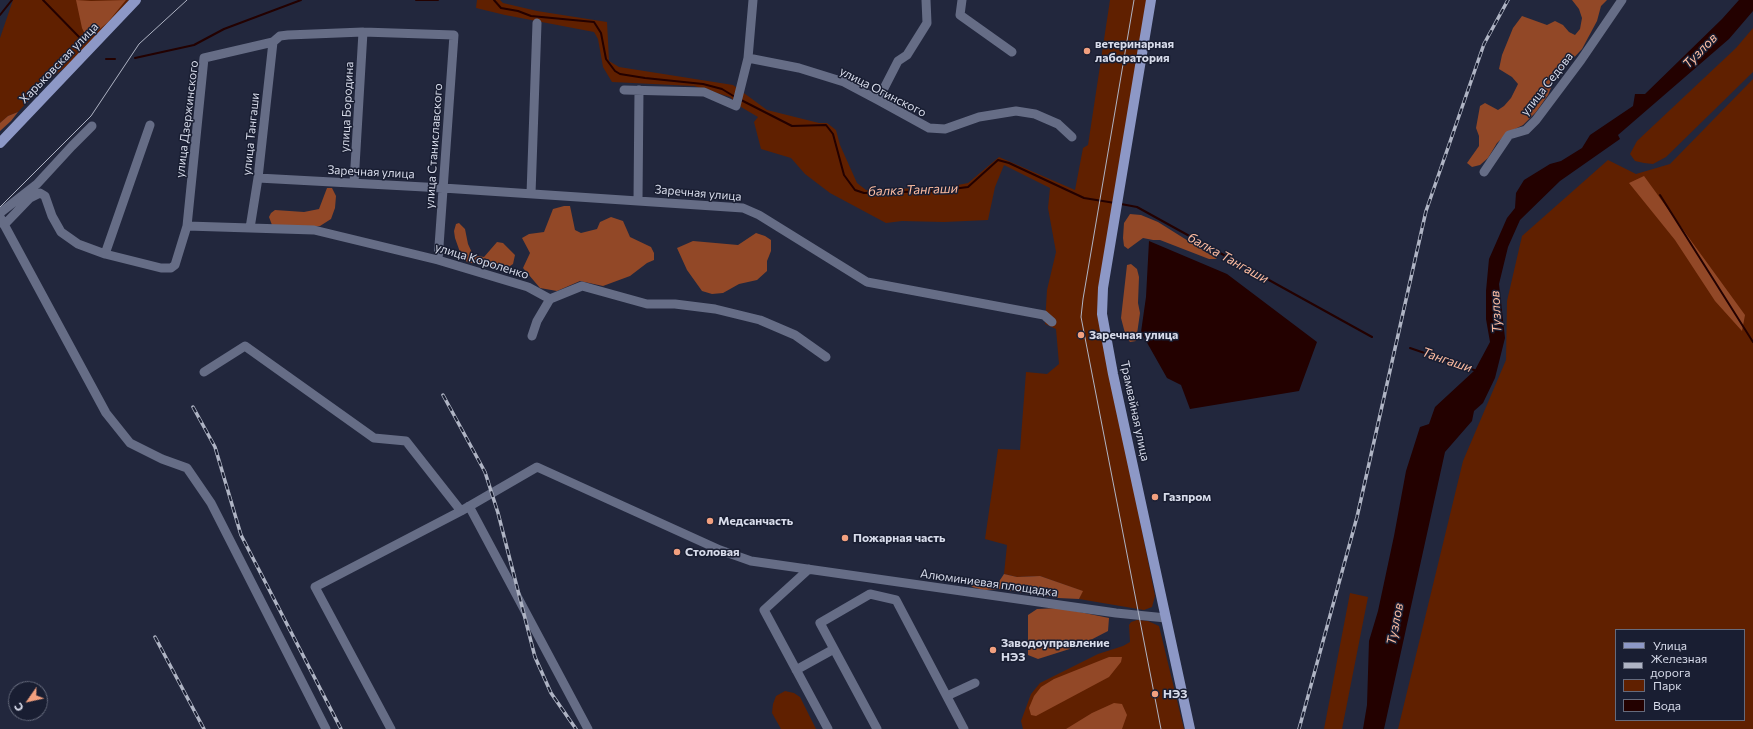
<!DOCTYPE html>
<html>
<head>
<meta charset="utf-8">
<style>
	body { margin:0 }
	#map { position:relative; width:1753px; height:729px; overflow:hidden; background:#22273d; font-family:Commissioner,sans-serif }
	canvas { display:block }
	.legend { position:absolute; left:1615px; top:629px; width:130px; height:92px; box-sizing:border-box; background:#191e32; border:1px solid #656a7c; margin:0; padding:5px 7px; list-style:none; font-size:12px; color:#d7dbea }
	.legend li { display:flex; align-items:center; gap:8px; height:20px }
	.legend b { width:20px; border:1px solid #656a7c }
	.north { position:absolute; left:8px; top:681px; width:40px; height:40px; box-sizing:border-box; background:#191e32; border:1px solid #656a7c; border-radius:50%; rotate:236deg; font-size:11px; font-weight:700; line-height:16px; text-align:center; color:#d7dbea }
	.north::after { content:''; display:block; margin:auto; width:14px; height:18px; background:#f2a07f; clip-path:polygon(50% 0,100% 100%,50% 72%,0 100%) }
</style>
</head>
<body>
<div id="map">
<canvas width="1753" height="729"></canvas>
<ul class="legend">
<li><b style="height:5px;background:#8d98c6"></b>Улица</li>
<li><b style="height:5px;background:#afb4c4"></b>Железная дорога</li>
<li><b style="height:11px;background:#602000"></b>Парк</li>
<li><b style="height:11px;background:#230100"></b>Вода</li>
</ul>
<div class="north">С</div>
</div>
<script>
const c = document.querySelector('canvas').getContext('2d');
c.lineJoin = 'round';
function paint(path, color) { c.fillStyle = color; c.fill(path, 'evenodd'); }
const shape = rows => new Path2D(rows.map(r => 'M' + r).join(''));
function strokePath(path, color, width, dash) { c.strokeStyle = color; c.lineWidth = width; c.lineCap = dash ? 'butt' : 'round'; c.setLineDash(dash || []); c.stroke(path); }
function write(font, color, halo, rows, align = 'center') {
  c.font = font + ' Commissioner,sans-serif'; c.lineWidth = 3; c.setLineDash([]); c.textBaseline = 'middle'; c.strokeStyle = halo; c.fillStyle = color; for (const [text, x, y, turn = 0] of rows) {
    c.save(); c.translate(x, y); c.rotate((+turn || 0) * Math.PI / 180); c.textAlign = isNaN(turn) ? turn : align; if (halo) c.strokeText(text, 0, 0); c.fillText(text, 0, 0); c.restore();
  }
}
paint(shape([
	[13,0,129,0,76,59,47,81,18,112,8,116,0,123,0,38],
	[477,0,500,0,503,3,537,11,607,22,609,61,619,67,733,85,767,110,819,123,827,123,836,130,840,145,857,183,866,190,948,187,968,183,999,157,1075,190,1083,148,1088,145,1110,0,1147,0,1099,295,1120,421,1155,596,1152,607,1144,610,1079,599,1082,591,1040,576,1017,577,1004,574,1007,545,985,539,998,449,1020,450,1026,372,1047,374,1059,364,1056,329,1045,324,1047,290,1056,252,1048,208,1050,188,1004,165,995,187,988,220,944,222,902,221,886,223,830,193,805,174,791,158,761,149,754,122,758,117,741,107,730,97,694,86,612,82,603,67,598,39,594,32,505,15,476,8],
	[1753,28,1753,72,1666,157,1653,164,1644,163,1635,161,1630,154,1637,141,1736,48],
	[1753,79,1753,729,1398,729,1463,461,1506,360,1507,301,1522,236,1608,160,1636,174,1670,164],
	[1616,630,1744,630,1744,720,1616,720],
	[1350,593,1368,597,1342,729,1324,729],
	[1137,620,1148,621,1159,626,1184,729,1023,729,1021,721,1031,694,1040,683,1098,654,1123,646,1130,642,1129,625,1131,622],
	[785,691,794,693,800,697,816,729,781,729,772,713,773,704,776,696]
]), '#602000');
paint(shape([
	[76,0,91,1,126,0,108,22,95,33,90,35,85,34,82,28],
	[1572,0,1607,0,1601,6,1597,21,1582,49,1555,78,1548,95,1536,112,1523,125,1509,132,1497,143,1488,158,1480,165,1472,167,1467,163,1479,146,1479,136,1476,128,1480,106,1485,103,1498,110,1504,106,1511,98,1518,84,1512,77,1499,69,1502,55,1513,28,1522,16,1547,25,1555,21,1563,25,1569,32,1575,35,1580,29,1582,18,1579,9],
	[18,112,11,121,0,131,0,123,8,116],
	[1644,176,1745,315,1742,331,1715,301,1675,240,1629,183],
	[327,188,332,188,336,196,335,208,331,219,320,226,312,227,272,225,269,217,271,213,275,210,304,212,319,209],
	[564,206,570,206,575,230,581,233,597,229,600,222,611,217,623,221,630,237,651,247,654,253,654,260,647,263,630,276,603,286,580,281,557,291,540,288,523,268,530,253,522,238,529,234,544,232,553,209],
	[1130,214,1141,215,1158,222,1217,259,1209,259,1160,240,1153,240,1143,238,1128,249,1124,246,1123,238,1124,223],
	[459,223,465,229,468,244,473,255,484,257,497,242,503,243,515,255,513,264,507,268,498,269,467,262,461,255,455,238,454,231,456,224],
	[756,233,765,236,771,240,771,251,767,261,767,271,757,280,739,284,723,293,712,294,702,291,687,270,677,248,693,241,738,245],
	[1131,264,1137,269,1139,277,1138,303,1140,313,1136,341,1130,342,1126,337,1121,318,1127,265],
	[1004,574,1017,577,1040,576,1083,591,1079,599,1058,598,1000,589,984,590,972,587,966,578,998,583],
	[1060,608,1109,618,1108,631,1079,646,1038,659,1028,655,1028,615,1037,609],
	[1109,657,1122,657,1121,662,1109,677,1036,716,1031,715,1029,708,1034,696,1041,687,1054,679],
	[1114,703,1122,704,1127,715,1122,729,1066,729,1092,713]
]), '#924827');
paint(shape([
	[1739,0,1753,0,1753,11,1729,39,1618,135,1620,139,1560,181,1520,220,1508,247,1499,284,1505,338,1495,378,1483,403,1474,411,1472,421,1445,452,1384,729,1363,729,1367,705,1369,641,1378,611,1394,536,1406,471,1420,427,1429,424,1435,407,1475,370,1490,342,1486,319,1486,291,1489,259,1507,218,1515,208,1516,193,1524,180,1550,164,1561,161,1582,148,1590,135,1633,106,1635,94,1645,94,1722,19],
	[1149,241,1227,274,1317,342,1299,391,1190,409,1181,385,1167,378,1141,332,1146,297]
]), '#230100');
strokePath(shape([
	[43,0,81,39],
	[416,0,438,0],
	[494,0,501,8,518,11,531,16,594,22,601,33,606,59,615,71,620,74,645,78,703,84,722,89,735,97],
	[0,15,12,0],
	[135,58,194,45,224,29,301,0],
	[106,59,115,59],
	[741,100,792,126,826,125,833,134,844,175,855,190,864,193,937,191,968,187,998,160,1009,163,1084,198,1115,203],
	[1660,195,1753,342],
	[1121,204,1137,207,1372,337],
	[1410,348,1477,371]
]), '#230100', 2);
strokePath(shape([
	[962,0,960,15,1012,52],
	[748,58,799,68,844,82,878,100,929,128,945,129,979,117,1016,111,1035,114,1058,124,1072,137],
	[624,90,704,92,736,106,748,58,753,0],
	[878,100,898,61,907,55,927,23,926,0],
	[1484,172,1509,135,1526,130,1536,120,1581,60,1622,0],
	[258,178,443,188,743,208,759,215,867,282,1044,315,1052,322],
	[354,183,363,32],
	[531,194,537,23],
	[638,200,639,90],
	[0,213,37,184,72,146,92,126],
	[0,217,106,413,130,443,162,459,187,468,211,503,326,729],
	[4,225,30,198,40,193,45,196,52,216,61,232,78,244,105,254,161,268,171,268,175,265,187,226,204,58,273,42,280,36,288,35,363,32,454,35,438,260],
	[187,226,314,230,438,260,528,287,550,299,582,286,647,304,675,304,715,309,760,320,795,335,826,357],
	[250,228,258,178,273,42],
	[105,254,150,125],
	[532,336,537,321,550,299],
	[204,372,245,346,374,438,406,441,461,511,537,467,720,550,751,561,1116,613,1166,618],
	[469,506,588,729],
	[809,569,764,610,828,729],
	[796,670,834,649],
	[947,696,975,683],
	[391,729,315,587,461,511],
	[877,729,820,623,870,594,896,600,964,729]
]), '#666d86', 9);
strokePath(shape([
	[1151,0,1103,288,1102,314,1113,374,1190,729],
	[0,143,136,0]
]), '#8d98c6', 10);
strokePath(shape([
	[1134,0,1083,299,1081,317,1161,729],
	[0,207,91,116,139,44,187,0]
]), '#afb4c4', 1);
const rail = shape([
	[443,395,485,472,498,513,535,657,551,693,576,729],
	[193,407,215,447,241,535,341,729],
	[155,637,204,729],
	[1299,729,1357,517,1426,211,1484,44,1508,0]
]);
strokePath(rail, '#afb4c4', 3.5);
strokePath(rail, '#191e32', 2, [6]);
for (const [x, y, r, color] of [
	[1087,51,4,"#f2a07f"],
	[1081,335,4,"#f2a07f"],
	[1155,497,4,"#f2a07f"],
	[710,521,4,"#f2a07f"],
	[845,538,4,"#f2a07f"],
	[677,552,4,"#f2a07f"],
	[993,650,4,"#f2a07f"],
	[1155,694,4,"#f2a07f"]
]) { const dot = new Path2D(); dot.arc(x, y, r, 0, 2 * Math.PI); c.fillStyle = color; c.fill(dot); strokePath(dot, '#191e32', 1.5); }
write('bold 12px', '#d7dbea', '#191e32', [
	["ветеринарная",1095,44],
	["лаборатория",1095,58],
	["Заречная улица",1089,335],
	["Газпром",1163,497],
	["Медсанчасть",718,521],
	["Пожарная часть",853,538],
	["Столовая",685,552],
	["Заводоуправление",1001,643],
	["НЭЗ",1001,657],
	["НЭЗ",1163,694]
], 'left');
write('12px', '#d7dbea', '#191e32', [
	["Харьковская улица",59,63,-46],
	["улица Седова",1547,84,-52],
	["улица Огинского",883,92,27],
	["улица Бородина",347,107,-87],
	["улица Дзержинского",187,119,-83],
	["улица Тангаши",251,134,-84],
	["улица Станиславского",434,146,-86],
	["Заречная улица",371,172,3],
	["Заречная улица",698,193,5],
	["улица Короленко",482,261,17],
	["Трамвайная улица",1135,411,78],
	["Алюминиевая площадка",989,583,8]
]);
write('italic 13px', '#febda2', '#191e32', [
	["Тузлов",1700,51,-46],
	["балка Тангаши",913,190,-2],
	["балка Тангаши",1228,258,29],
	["Тузлов",1496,312,-93],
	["Тангаши",1447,360,19],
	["Тузлов",1395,624,-79]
]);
</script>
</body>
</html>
